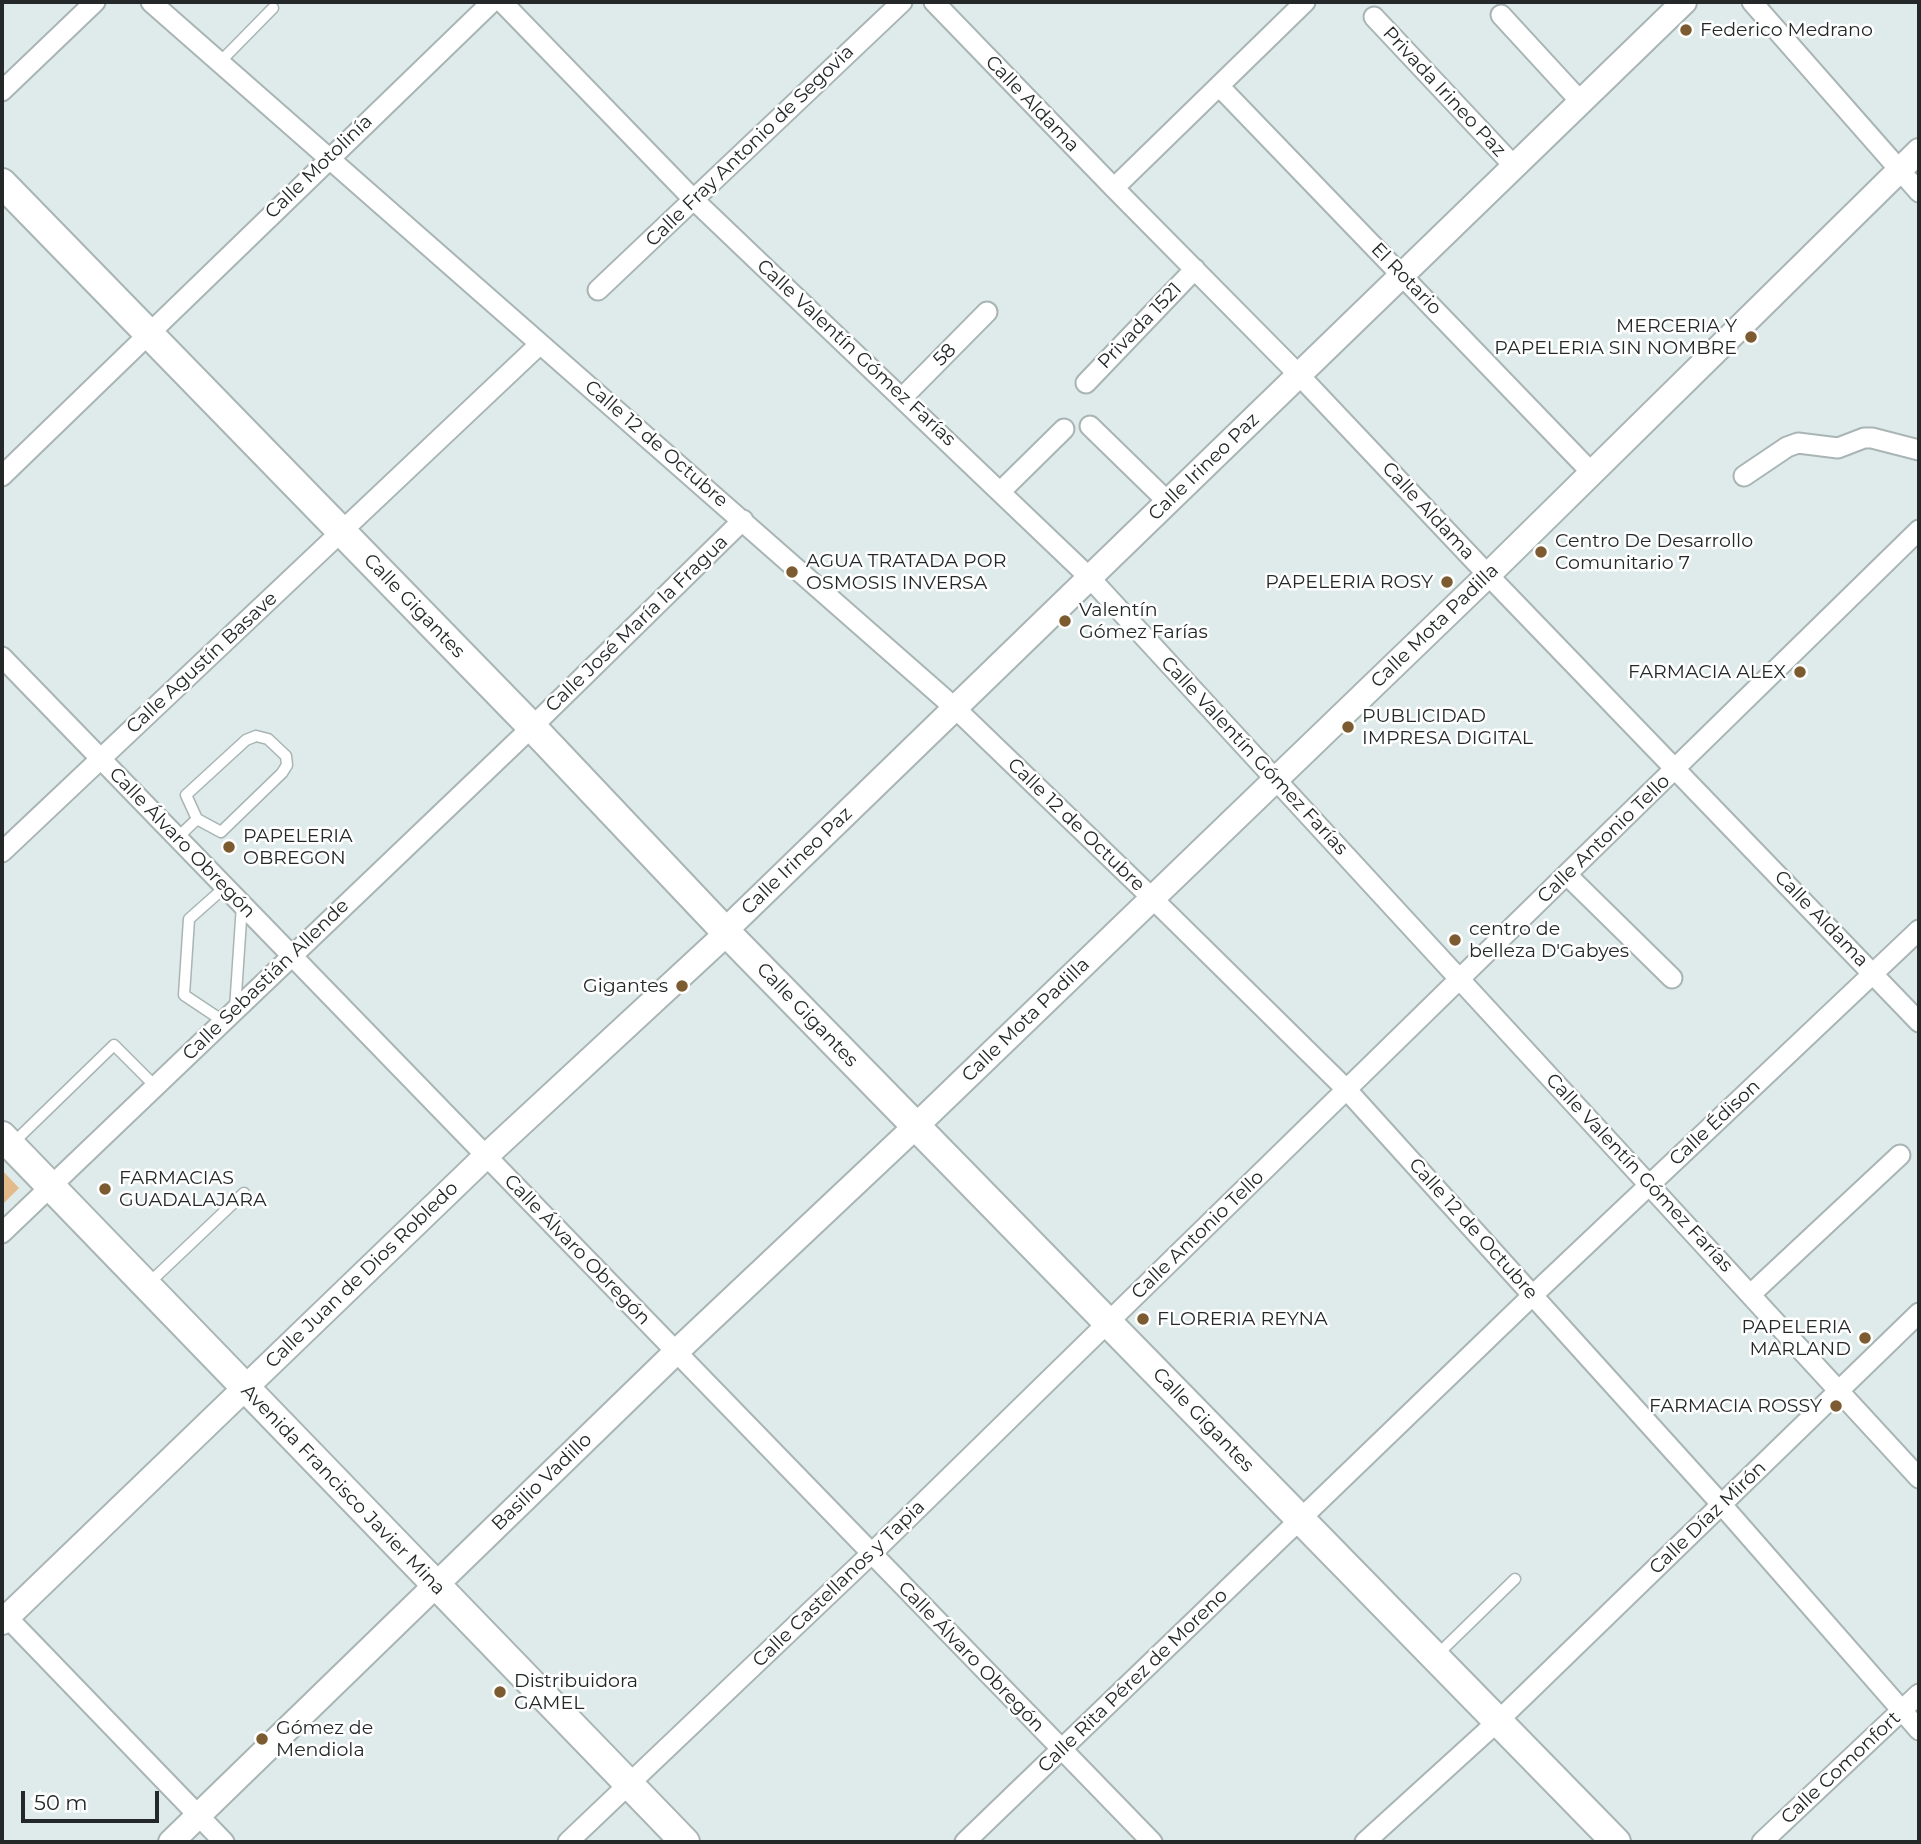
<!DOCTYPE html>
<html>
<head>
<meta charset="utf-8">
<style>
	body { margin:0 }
	#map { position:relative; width:1921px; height:1844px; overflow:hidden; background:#dfebeb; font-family:Montserrat,sans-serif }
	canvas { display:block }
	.frame { position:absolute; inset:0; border:4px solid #242828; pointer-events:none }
	.scale { position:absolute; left:21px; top:1791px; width:138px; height:32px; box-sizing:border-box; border:4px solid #242828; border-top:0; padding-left:9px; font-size:21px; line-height:24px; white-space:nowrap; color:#242828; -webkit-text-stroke:5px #fff; paint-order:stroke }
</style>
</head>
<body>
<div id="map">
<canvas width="1921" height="1844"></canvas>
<div class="frame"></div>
<div class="scale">50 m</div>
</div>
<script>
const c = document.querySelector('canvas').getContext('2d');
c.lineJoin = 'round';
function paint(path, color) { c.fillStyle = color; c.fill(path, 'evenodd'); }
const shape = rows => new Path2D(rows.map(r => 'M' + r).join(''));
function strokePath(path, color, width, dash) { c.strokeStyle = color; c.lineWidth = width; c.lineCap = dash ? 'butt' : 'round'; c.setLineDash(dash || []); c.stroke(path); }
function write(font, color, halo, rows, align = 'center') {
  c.font = font + ' Montserrat,sans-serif'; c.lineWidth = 5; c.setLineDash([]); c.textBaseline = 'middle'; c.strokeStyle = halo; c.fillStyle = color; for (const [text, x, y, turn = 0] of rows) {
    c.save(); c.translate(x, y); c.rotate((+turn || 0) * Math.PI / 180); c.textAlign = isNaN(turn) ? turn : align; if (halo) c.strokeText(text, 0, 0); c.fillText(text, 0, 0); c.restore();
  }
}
paint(shape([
	[2,1170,19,1188,2,1205]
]), '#e3bb8b');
const service = shape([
	[220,62,273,8],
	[256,736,268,739,286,756,287,765,282,773,221,832,197,819,186,795,246,740,256,736],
	[177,838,197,819],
	[235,1009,242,905],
	[223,1021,184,995,189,919,225,887],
	[12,1144,114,1045,155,1086],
	[149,1283,244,1193],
	[1437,1655,1515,1579]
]);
const minor = shape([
	[151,2,955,708,1152,898,1347,1090,1722,1505,1919,1730],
	[502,2,694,200,1090,578,1919,1478],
	[934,2,1114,188,1299,375,1488,575,1919,1022],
	[1752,2,1919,192],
	[1501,15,1581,102],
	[1374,17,1514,166],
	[1219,86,1592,473],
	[2,91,95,2],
	[1114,188,1305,2],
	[598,290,902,2],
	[1086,383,1195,269],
	[903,397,987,312],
	[1090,426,1168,502],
	[2,476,492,2],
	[1744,476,1787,447,1798,443,1838,448,1864,438,1872,438,1919,450],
	[1001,491,1064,429],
	[2,657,1152,1842],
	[2,852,540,344],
	[1567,875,1672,978],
	[2,1233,532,727,743,520],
	[1751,1294,1900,1155],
	[2,1612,224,1842],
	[568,1842,871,1554,1919,530],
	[965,1842,1533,1295,1919,930],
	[1365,1842,1497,1722,1919,1313],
	[1762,1842,1919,1694]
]);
const tertiary = shape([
	[2,1622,486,1156,727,933,733,923,1684,2],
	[171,1842,676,1352,916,1126,1488,575,1919,151]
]);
const secondary = shape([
	[2,183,532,727,727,933,1616,1842],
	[2,1136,685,1842]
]);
strokePath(service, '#a9b5b5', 13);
strokePath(minor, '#a9b5b5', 23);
strokePath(tertiary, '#a9b5b5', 28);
strokePath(secondary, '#a9b5b5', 32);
strokePath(service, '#fff', 10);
strokePath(minor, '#fff', 19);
strokePath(tertiary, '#fff', 24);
strokePath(secondary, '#fff', 28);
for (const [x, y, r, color] of [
	[1686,30,7,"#7c5b31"],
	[1751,337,7,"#7c5b31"],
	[1541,552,7,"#7c5b31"],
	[792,572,7,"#7c5b31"],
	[1447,582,7,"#7c5b31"],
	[1065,621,7,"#7c5b31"],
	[1800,672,7,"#7c5b31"],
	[1348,727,7,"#7c5b31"],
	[229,847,7,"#7c5b31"],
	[1455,940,7,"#7c5b31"],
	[682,986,7,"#7c5b31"],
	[105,1189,7,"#7c5b31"],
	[1143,1319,7,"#7c5b31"],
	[1865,1338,7,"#7c5b31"],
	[1836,1406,7,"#7c5b31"],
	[500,1692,7,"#7c5b31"],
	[262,1739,7,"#7c5b31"]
]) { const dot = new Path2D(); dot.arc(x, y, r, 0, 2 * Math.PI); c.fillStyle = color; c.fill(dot); strokePath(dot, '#fff', 2.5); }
write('19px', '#242828', '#fff', [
	["Federico Medrano",1700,30],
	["MERCERIA Y",1737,326,"right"],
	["PAPELERIA SIN NOMBRE",1737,348,"right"],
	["Centro De Desarrollo",1555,541],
	["Comunitario 7",1555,563],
	["AGUA TRATADA POR",806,561],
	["OSMOSIS INVERSA",806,583],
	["PAPELERIA ROSY",1433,582,"right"],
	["Valentín",1079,610],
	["Gómez Farías",1079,632],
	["FARMACIA ALEX",1786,672,"right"],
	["PUBLICIDAD",1362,716],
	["IMPRESA DIGITAL",1362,738],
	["PAPELERIA",243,836],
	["OBREGON",243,858],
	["centro de",1469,929],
	["belleza D'Gabyes",1469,951],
	["Gigantes",668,986,"right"],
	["FARMACIAS",119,1178],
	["GUADALAJARA",119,1200],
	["FLORERIA REYNA",1157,1319],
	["PAPELERIA",1851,1327,"right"],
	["MARLAND",1851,1349,"right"],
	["FARMACIA ROSSY",1822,1406,"right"],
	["Distribuidora",514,1681],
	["GAMEL",514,1703],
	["Gómez de",276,1728],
	["Mendiola",276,1750]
], 'left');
write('19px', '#242828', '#fff', [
	["Privada Irineo Paz",1444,92,47],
	["Calle Aldama",1032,104,46],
	["Calle Fray Antonio de Segovia",750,146,-44],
	["Calle Motolinía",319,167,-44],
	["El Rotario",1406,279,46],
	["Privada 1521",1140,326,-46],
	["Calle Valentín Gómez Farías",856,353,43],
	["58",945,355,-46],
	["Calle 12 de Octubre",656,444,41],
	["Calle Irineo Paz",1204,467,-44],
	["Calle Aldama",1428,511,47],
	["Calle Gigantes",414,606,46],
	["Calle José María la Fragua",637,624,-44],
	["Calle Mota Padilla",1435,626,-44],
	["Calle Agustín Basave",202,663,-43],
	["Calle Valentín Gómez Farías",1254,756,47],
	["Calle 12 de Octubre",1076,825,44],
	["Calle Antonio Tello",1604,839,-44],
	["Calle Álvaro Obregón",182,843,46],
	["Calle Irineo Paz",797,861,-44],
	["Calle Aldama",1821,919,46],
	["Calle Sebastián Allende",266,980,-44],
	["Calle Gigantes",807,1015,46],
	["Calle Mota Padilla",1026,1020,-44],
	["Calle Édison",1715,1123,-43],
	["Calle Valentín Gómez Farías",1639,1173,47],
	["Calle 12 de Octubre",1473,1229,48],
	["Calle Antonio Tello",1198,1235,-44],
	["Calle Álvaro Obregón",577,1250,46],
	["Calle Juan de Dios Robledo",362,1275,-44],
	["Calle Gigantes",1203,1420,46],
	["Basilio Vadillo",542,1482,-44],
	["Avenida Francisco Javier Mina",343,1490,46],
	["Calle Díaz Mirón",1708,1518,-44],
	["Calle Castellanos y Tapia",839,1584,-44],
	["Calle Álvaro Obregón",971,1657,46],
	["Calle Rita Pérez de Moreno",1133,1681,-44],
	["Calle Comonfort",1841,1768,-43]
]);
</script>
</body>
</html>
